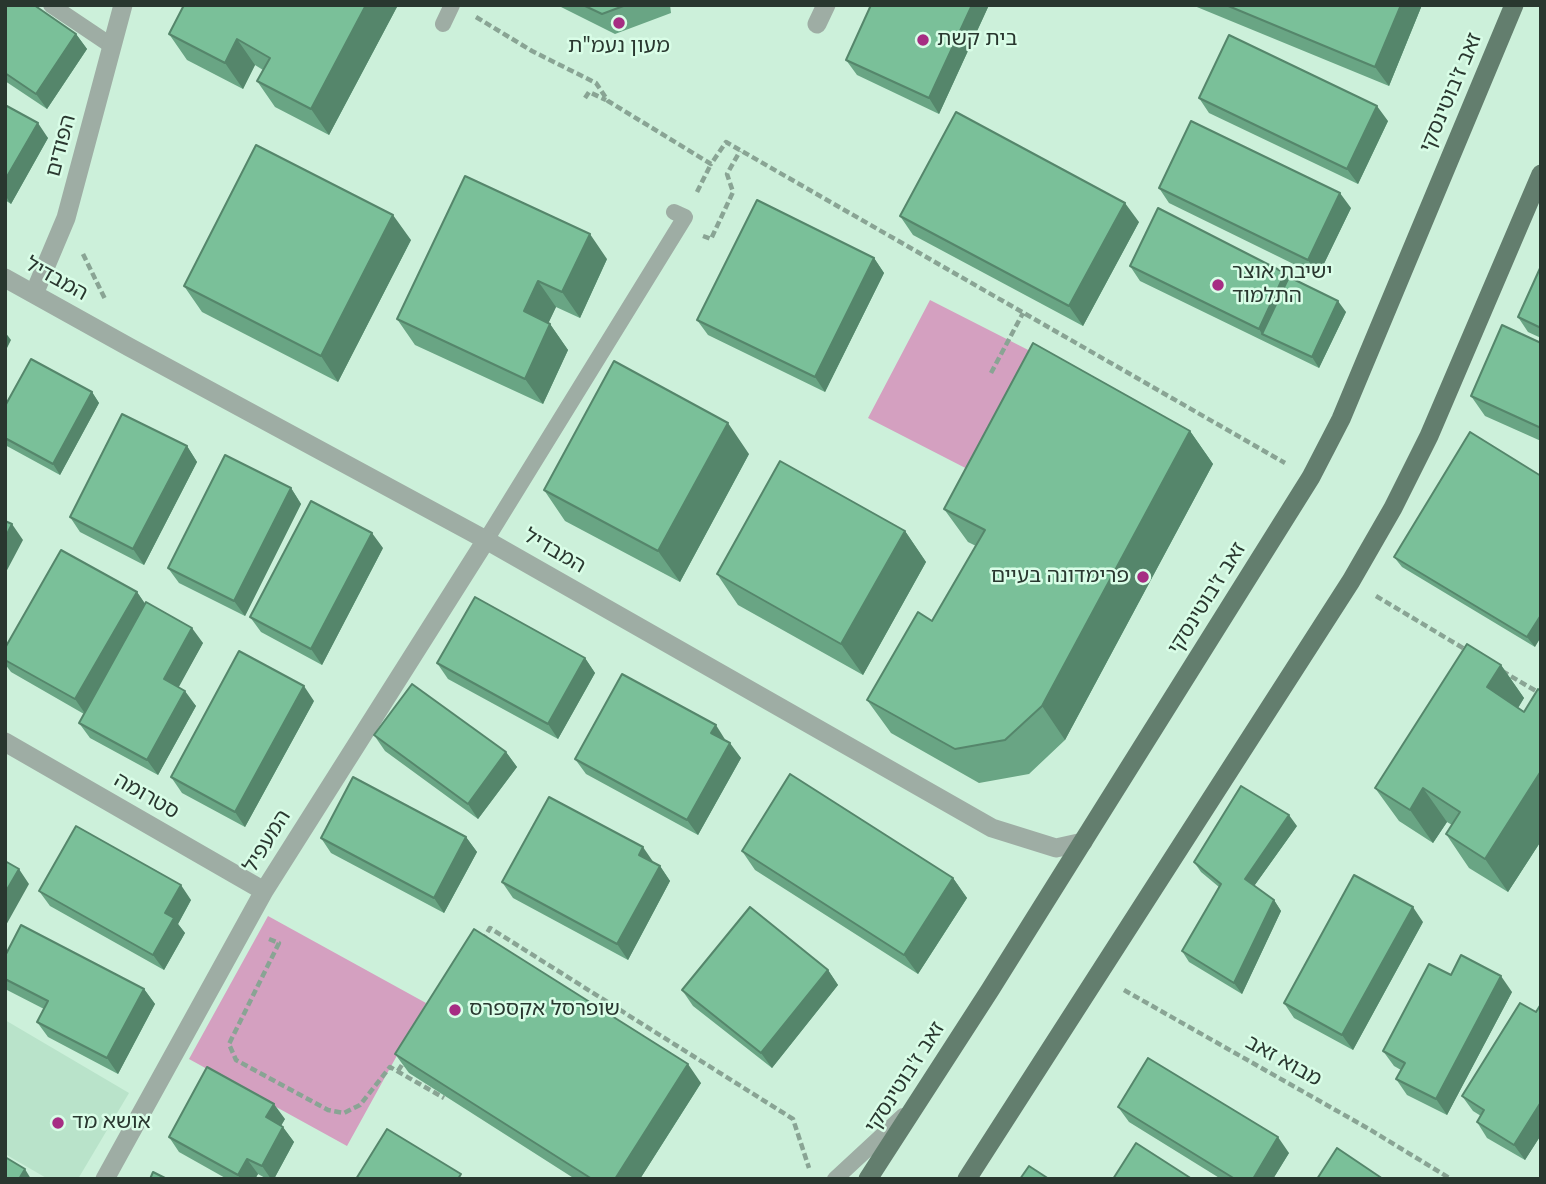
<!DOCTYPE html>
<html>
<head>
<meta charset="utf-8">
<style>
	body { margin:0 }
	#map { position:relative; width:1546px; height:1184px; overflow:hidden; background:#ccf0da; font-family:"Nunito Sans",sans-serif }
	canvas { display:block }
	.frame { position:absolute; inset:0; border:7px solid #29372f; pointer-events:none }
</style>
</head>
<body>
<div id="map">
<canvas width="1546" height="1184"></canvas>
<div class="frame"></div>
</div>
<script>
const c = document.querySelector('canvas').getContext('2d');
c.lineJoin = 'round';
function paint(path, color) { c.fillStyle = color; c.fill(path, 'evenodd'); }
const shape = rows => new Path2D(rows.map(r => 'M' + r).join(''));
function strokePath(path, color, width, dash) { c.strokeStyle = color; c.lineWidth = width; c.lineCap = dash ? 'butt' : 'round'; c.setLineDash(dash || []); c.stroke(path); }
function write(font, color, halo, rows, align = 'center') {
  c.font = font + ' "Nunito Sans","Noto Sans Hebrew",sans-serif'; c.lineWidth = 5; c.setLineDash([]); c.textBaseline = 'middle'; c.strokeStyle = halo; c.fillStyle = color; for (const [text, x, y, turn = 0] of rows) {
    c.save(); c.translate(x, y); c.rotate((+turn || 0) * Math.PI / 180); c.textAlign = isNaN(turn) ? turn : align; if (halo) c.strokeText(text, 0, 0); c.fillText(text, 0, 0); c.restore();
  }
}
paint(shape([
	[5,1020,129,1093,78,1179,48,1179,5,1154]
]), '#b9e3ca');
paint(shape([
	[930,300,1042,357,981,476,868,418],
	[268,916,426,1003,347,1146,189,1059]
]), '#d4a0c0');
strokePath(shape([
	[476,17,532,51,596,83,608,101,711,164,726,142,1285,463],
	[585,98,589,92,606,100],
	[697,192,711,164],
	[703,236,711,239,733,192,727,174,740,151],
	[83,254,105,299],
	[991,373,1023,313],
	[1376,596,1468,651],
	[1502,671,1541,694],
	[269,939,279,943,229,1044,236,1060,328,1110,344,1113,360,1105,390,1067,444,1098],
	[482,941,490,928,793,1119,809,1168],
	[1124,990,1369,1129,1451,1179],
	[398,1071,405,1060]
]), '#89a494', 4.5, [7, 3.5]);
strokePath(shape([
	[51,5,112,46],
	[443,24,452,5],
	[486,540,685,217,674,212],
	[835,1179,903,1116]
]), '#9eada4', 16);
strokePath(shape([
	[817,24,826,5],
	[5,278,129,347,486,540,992,828,1056,848,1083,842],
	[34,294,66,218,123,5],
	[5,742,264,891],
	[105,1179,264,891,486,540]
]), '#9eada4', 19);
strokePath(shape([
	[868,1179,990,990,1311,477,1341,419,1514,5],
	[967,1179,1351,581,1393,508,1429,436,1541,174]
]), '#637e6e', 19);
paint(shape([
	[5,5,76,34,87,49,47,109,5,81],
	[184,5,398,5,329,135,275,107,257,81,263,70,255,65,243,89,187,60,169,34],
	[557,5,670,5,671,13,615,34],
	[871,5,989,5,939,114,857,75,846,60],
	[1192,5,1422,5,1389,86],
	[1199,98,1388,121,1358,184,1209,113],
	[5,105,48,138,11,204,5,200],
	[1159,188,1351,208,1318,276,1169,203],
	[900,216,1139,222,1083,326,913,235],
	[411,240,338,382,202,312,184,286],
	[874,258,884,273,825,392,708,335,697,320],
	[607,259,580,318,556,307,548,323,550,324,568,350,543,404,415,345,397,319],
	[1130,266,1285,273,1289,277,1346,312,1319,368,1140,281],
	[1541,266,1541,338,1528,332,1518,317],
	[1541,343,1541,441,1485,416,1471,396],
	[92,392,99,403,60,475,5,445,5,406],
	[1190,431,1213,464,1065,740,1029,774,979,783,891,733,867,700,932,621,976,546,968,542,944,509],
	[1470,432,1535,647,1402,567,1394,557],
	[187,446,197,462,144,565,80,532,70,517],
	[749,454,680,582,565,521,544,490],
	[291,488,301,504,245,616,179,583,168,568],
	[905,531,926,562,863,675,738,605,717,574],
	[383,548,322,665,261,632,250,617],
	[137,592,145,604,203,643,178,687,196,706,158,775,90,738,79,723,84,714,11,672,5,664,5,648],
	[585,658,595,673,558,739,448,679,437,663],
	[1501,665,1524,698,1518,708,1524,712,1541,691,1541,841,1508,892,1469,868,1446,834,1452,825,1447,822,1433,843,1399,821,1375,788],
	[314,701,245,827,182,793,171,777],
	[374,735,506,752,517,767,478,819,385,751],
	[726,741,741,758,698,835,586,774,575,759],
	[1297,826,1254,886,1274,900,1281,911,1242,994,1189,962,1182,951,1219,887,1201,872,1194,862],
	[466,837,477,852,444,913,331,853,321,838],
	[742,851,953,878,967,898,918,974,755,870],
	[654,863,660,866,670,881,628,960,513,898,502,882],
	[39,891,191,900,178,924,185,933,164,970,50,906],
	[1423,922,1353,1050,1294,1018,1284,1003],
	[5,956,144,989,155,1004,118,1074,48,1037,37,1022,44,1009,7,990,5,988],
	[828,970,838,985,772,1068,693,1006,682,990],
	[1451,975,1512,992,1447,1115,1407,1095,1396,1079,1401,1070,1394,1066,1383,1051],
	[1541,1004,1541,1135,1525,1160,1487,1138,1477,1122,1481,1116,1473,1111,1462,1096,1536,1012],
	[395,1054,701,1083,640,1179,575,1179,409,1073],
	[1118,1107,1289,1153,1273,1179,1221,1179,1129,1122],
	[285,1119,281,1125,294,1142,274,1179,267,1179,258,1174,255,1179,227,1179,179,1152,169,1137]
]), '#69a584');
paint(shape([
	[366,5,398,5,329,135,311,109],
	[972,5,989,5,939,114,929,98],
	[1401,5,1422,5,1389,86,1375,67],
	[76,34,87,49,47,109,36,94],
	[237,39,255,65,243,89,225,63],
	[1377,106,1388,121,1358,184,1347,169],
	[38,123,48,138,11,204,5,195,5,180],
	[1340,193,1351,208,1318,276,1308,260],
	[1125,203,1139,222,1083,326,1069,306],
	[393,215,411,240,338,382,321,356],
	[590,234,607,259,580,318,562,292],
	[874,258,884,273,825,392,815,377],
	[1285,273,1296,288,1262,334,1259,329],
	[538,281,556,307,542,337,524,311],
	[1338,301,1346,312,1319,368,1312,357],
	[550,324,568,350,543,404,525,379],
	[5,332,11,340,5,352],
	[92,392,99,403,60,475,53,464],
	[728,423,749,454,680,582,658,551],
	[1190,431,1213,464,1065,740,1042,706],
	[187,446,197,462,144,565,133,549],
	[291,488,301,504,245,616,234,601],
	[12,524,23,540,5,574,5,538],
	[905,531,926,562,863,675,841,644],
	[372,533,383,548,322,665,311,649],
	[137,592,148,608,86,715,75,699],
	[1541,615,1541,637,1535,647,1527,637],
	[192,628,203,643,175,694,164,679],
	[585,658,595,673,558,739,548,724],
	[1501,665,1524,698,1510,721,1487,687],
	[304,686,314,701,245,827,235,812],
	[185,691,196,706,158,775,147,760],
	[716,725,726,741,711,733],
	[730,743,741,758,698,835,687,820],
	[506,752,517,767,478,819,468,804],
	[1541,771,1541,841,1508,892,1485,859],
	[1423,788,1447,822,1433,843,1410,810],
	[1289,815,1297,826,1252,889,1245,879],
	[466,837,477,852,444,913,434,898],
	[643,847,654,863,639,855],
	[660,866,670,881,628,960,617,944],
	[19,869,29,884,5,927,5,893],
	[953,878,967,898,918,974,904,955],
	[181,885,191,900,178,924,185,933,164,970,153,955,165,913],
	[1274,900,1281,911,1242,994,1234,983],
	[1413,907,1423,922,1353,1050,1342,1035],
	[828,970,838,985,772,1068,761,1053],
	[1501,976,1512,992,1447,1115,1436,1099],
	[144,989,155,1004,118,1074,107,1058],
	[688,1064,701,1083,640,1179,615,1179],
	[1541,1102,1541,1135,1525,1160,1514,1145],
	[274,1104,285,1119,277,1133,266,1117],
	[283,1127,294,1142,274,1179,271,1179,262,1166],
	[1278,1137,1289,1153,1273,1179,1253,1179],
	[247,1159,258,1174,255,1179,240,1179,238,1175],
	[25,1169,31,1179,19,1179]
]), '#55866b');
const building = shape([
	[5,5,34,5,76,34,36,94,5,73,5,5],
	[184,5,366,5,311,109,257,81,270,58,237,39,225,63,169,34,184,5],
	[583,5,626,5,602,14,583,5],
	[871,5,972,5,929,98,846,60,871,5],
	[1226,5,1401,5,1375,67,1226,5],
	[1229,35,1377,106,1347,169,1199,98,1229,35],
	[5,105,38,123,5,180,5,105],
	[956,112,1125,203,1069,306,900,216,956,112],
	[1191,121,1340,193,1308,260,1159,188,1191,121],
	[256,145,393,215,321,356,184,286,256,145],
	[465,176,590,234,562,292,538,281,524,311,550,324,525,379,397,319,465,176],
	[757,200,874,258,815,377,697,320,757,200],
	[1158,208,1285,273,1259,329,1130,266,1158,208],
	[1541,266,1541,328,1518,317,1541,266],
	[1289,277,1338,301,1312,357,1262,334,1289,277],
	[1502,325,1541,343,1541,428,1471,396,1502,325],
	[1033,343,1190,431,1042,706,1005,740,955,749,867,700,918,612,932,621,985,530,944,509,1033,343],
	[31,359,92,392,53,464,5,438,5,406,31,359],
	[614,361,728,423,658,551,544,490,614,361],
	[122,414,187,446,133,549,70,517,122,414],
	[1470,432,1541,476,1541,615,1527,637,1394,557,1470,432],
	[225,455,291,488,234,601,168,568,225,455],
	[780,461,905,531,841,644,717,574,780,461],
	[311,501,372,533,311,649,250,617,311,501],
	[5,521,12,524,5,538,5,521],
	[61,550,137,592,75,699,5,660,5,648,61,550],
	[475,597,585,658,548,724,437,663,475,597],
	[146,602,192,628,164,679,185,691,147,760,79,723,146,602],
	[1467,644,1501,665,1487,687,1524,712,1538,689,1541,691,1541,771,1485,859,1446,834,1460,812,1423,788,1410,810,1375,788,1467,644],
	[239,651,304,686,235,812,171,777,239,651],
	[622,674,716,725,711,733,730,743,687,820,575,759,622,674],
	[412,684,506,752,468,804,374,735,412,684],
	[790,774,953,878,904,955,742,851,790,774],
	[353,777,466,837,434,898,321,838,353,777],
	[1241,786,1289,815,1245,879,1274,900,1234,983,1182,951,1221,884,1194,862,1241,786],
	[549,797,643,847,639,855,660,866,617,944,502,882,549,797],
	[76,826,181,885,165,913,174,918,153,955,39,891,76,826],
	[5,861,19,869,5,893,5,861],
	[1354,875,1413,907,1342,1035,1284,1003,1354,875],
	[750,907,828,970,761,1053,682,990,750,907],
	[21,925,144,989,107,1058,37,1022,48,1001,5,979,5,956,21,925],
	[474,929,688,1064,615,1179,592,1179,395,1054,474,929],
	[1461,955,1501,976,1436,1099,1396,1079,1405,1063,1383,1051,1429,964,1451,975,1461,955],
	[1520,1003,1536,1012,1541,1004,1541,1102,1514,1145,1477,1122,1484,1110,1462,1096,1520,1003],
	[1148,1058,1278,1137,1253,1179,1235,1179,1118,1107,1148,1058],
	[207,1067,274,1104,266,1117,283,1127,262,1166,247,1159,238,1175,169,1137,207,1067],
	[387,1129,461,1174,458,1179,356,1179,387,1129],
	[1136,1143,1192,1179,1113,1179,1136,1143],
	[1337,1148,1383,1179,1317,1179,1337,1148],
	[5,1157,25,1169,19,1179,5,1179,5,1157],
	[1029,1166,1049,1179,1020,1179,1029,1166],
	[153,1172,167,1179,150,1179,153,1172]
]);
paint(building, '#7ac099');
strokePath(building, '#55866b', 2);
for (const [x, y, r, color] of [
	[619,23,7,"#a62d83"],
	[923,40,7,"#a62d83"],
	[1218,285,7,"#a62d83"],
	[1143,577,7,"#a62d83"],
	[455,1010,7,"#a62d83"],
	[58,1123,7,"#a62d83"]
]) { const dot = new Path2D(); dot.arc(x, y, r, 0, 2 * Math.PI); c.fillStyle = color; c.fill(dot); strokePath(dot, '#d9fde7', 2.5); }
write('21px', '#29372f', '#d9fde7', [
	["בית קשת",937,40],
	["מעון נעמ\"ת",619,47,"center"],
	["ישיבת אוצר",1232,273],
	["התלמוד",1232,297],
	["פרימדונה בעיים",1129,577,"right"],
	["שופרסל אקספרס",469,1010],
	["אושא מד",72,1123]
], 'left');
write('21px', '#29372f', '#d9fde7', [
	["זאב ז'בוטינסקי",1452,93,-67],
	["הפודים",62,146,-75],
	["המבדיל",56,280,29],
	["המבדיל",554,552,30],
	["זאב ז'בוטינסקי",1208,599,-58],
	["סטרומה",146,797,30],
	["המעפיל",268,842,-58],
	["מבוא זאב",1283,1062,29],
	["זאב ז'בוטינסקי",906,1078,-57]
]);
</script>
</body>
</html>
